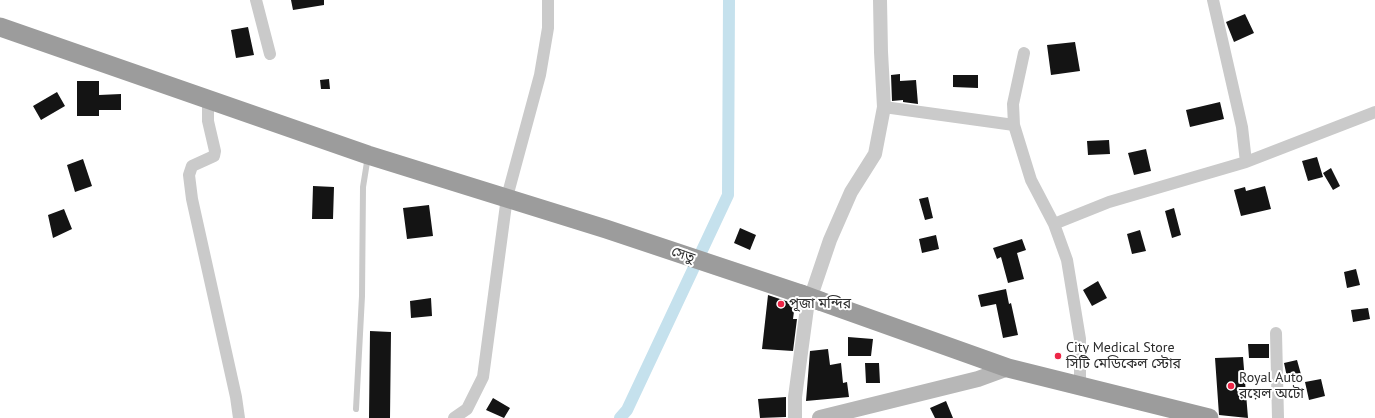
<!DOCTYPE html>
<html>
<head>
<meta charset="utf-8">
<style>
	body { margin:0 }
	canvas { display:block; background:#fff }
</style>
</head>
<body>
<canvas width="1375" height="418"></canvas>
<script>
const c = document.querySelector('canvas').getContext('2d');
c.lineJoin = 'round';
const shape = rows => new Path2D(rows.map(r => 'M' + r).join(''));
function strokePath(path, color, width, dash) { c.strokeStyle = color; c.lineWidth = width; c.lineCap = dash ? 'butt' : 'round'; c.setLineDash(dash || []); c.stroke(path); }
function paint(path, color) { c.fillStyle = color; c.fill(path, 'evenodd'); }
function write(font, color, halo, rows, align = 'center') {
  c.font = font + ' "PT Sans","Noto Sans Bengali",sans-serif'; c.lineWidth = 4; c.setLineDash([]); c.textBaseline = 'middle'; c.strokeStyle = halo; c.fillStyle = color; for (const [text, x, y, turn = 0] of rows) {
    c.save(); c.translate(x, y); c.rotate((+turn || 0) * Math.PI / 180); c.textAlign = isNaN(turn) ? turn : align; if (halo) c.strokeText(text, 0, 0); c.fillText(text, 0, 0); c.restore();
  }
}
strokePath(shape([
	[620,418,627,410,728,195,729,0]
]), '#c5e1ed', 12);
paint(shape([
	[291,0,324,0,324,5,293,10],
	[1245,14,1254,33,1234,42,1226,22],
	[248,27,254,55,236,58,231,30],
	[1075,42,1080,71,1051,75,1047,45],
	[900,74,900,81,916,80,918,104,903,102,903,100,892,101,891,75],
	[953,75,978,75,978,88,953,87],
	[329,79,330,89,321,89,320,80],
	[77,81,99,81,99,95,121,94,121,110,99,110,99,116,77,116],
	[57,92,65,106,41,120,33,106],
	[1220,102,1224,119,1190,127,1186,110],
	[1109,140,1110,154,1088,155,1087,141],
	[1146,149,1151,171,1134,175,1128,153],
	[1317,157,1323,177,1308,181,1302,161],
	[83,159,92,186,75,192,67,165],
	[1331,168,1340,186,1333,190,1323,173],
	[313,186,334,187,333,219,312,219],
	[1265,186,1271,209,1241,216,1234,190,1245,187,1246,191],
	[928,197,933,218,925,220,919,199],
	[429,205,433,236,407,239,403,208],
	[1174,208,1181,235,1172,238,1165,211],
	[64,209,72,229,53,238,48,215],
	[740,228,756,235,750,250,734,243],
	[1140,230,1146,251,1132,254,1127,234],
	[936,235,939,249,922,253,919,239],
	[1022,239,1026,250,1017,253,1024,279,1008,283,1001,257,997,259,993,248],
	[1356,269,1360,285,1347,288,1344,272],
	[1098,281,1107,298,1092,306,1083,290],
	[1006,289,1009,304,1011,303,1018,335,1003,338,996,304,981,307,978,295],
	[768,295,795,304,793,319,797,319,793,351,762,349],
	[431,298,432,316,411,318,410,301],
	[1368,308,1370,319,1353,322,1351,310],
	[370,331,391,332,390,418,369,418],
	[848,337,873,339,871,356,848,356],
	[1248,344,1269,344,1269,358,1249,358],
	[828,349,830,365,841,363,843,383,847,382,849,397,806,401,810,351],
	[1243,357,1248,418,1219,415,1215,358],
	[1297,360,1302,378,1288,382,1284,363],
	[865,363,879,363,880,383,866,383],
	[1321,379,1325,396,1309,400,1305,382],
	[786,397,786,417,760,418,758,399],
	[493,398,510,408,504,418,486,410],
	[946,401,953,418,935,418,930,408]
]), '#141414');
strokePath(shape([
	[356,409,362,296,363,187,368,156]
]), '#cacaca', 6);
strokePath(shape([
	[256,0,270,54],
	[1213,0,1242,127,1246,162],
	[1024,53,1013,104,1014,125,1031,180,1054,224,1067,260,1080,339,1080,386],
	[208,100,208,121,215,151,214,156,192,166,189,175,192,199,236,397,239,418],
	[884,107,1014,125],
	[1054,224,1109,202,1246,162,1375,112],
	[1276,333,1278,418],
	[454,418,467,409,483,377,507,197,540,75,548,28,548,0]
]), '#cacaca', 12);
strokePath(shape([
	[795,418,795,397,807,308,830,240,851,192,875,154,884,107,881,52,880,0]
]), '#cacaca', 14);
strokePath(shape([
	[820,418,978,379,1008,368]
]), '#b7b7b7', 16);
strokePath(shape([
	[0,27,368,155,606,229,801,294],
	[820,301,1008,368,1209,418]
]), '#9c9c9c', 19);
strokePath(shape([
	[801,294,820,301]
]), '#9c9c9c', 19);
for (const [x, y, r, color] of [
	[781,304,4,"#ed2647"],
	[1058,356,4,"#ed2647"],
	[1231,386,4,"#ed2647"]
]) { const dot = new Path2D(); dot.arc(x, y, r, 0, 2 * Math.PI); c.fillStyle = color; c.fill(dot); strokePath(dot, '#fff', 1.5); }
write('14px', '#2d2d2d', '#fff', [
	["সেতু",683,255,19]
]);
write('14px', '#2d2d2d', '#fff', [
	["পূজা মন্দির",789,304],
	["City Medical Store",1066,348],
	["সিটি মেডিকেল স্টোর",1066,364],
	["Royal Auto",1239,378],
	["রয়েল অটো",1239,394]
], 'left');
</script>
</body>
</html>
